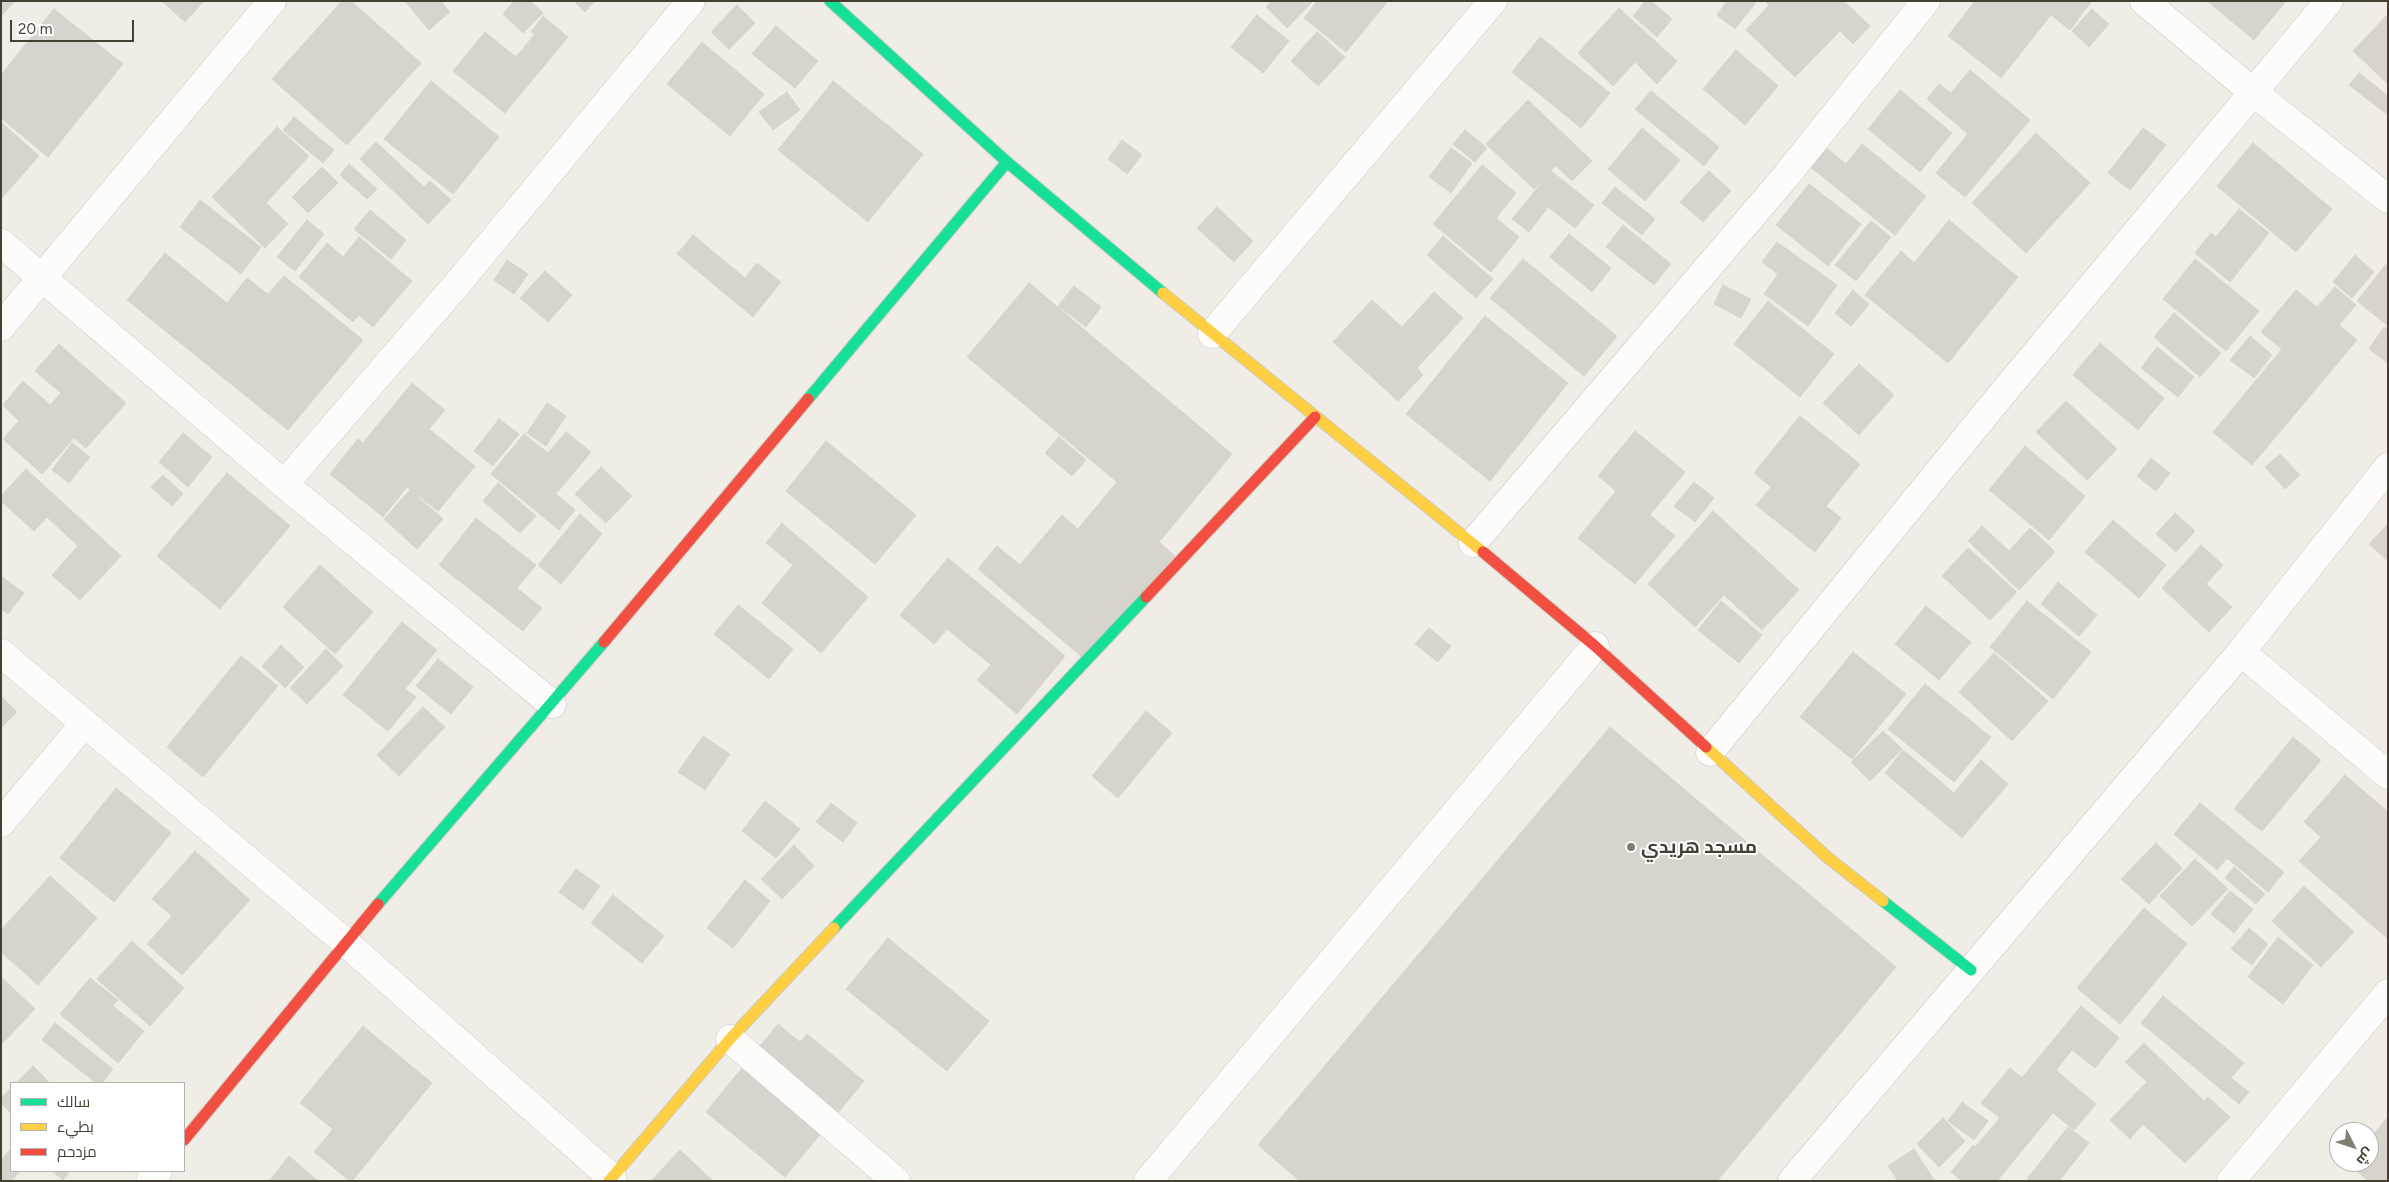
<!DOCTYPE html>
<html>
<head>
<meta charset="utf-8">
<style>
	body { margin:0 }
	#map { position:relative; width:2389px; height:1182px; overflow:hidden; background:#efede6; font-family:Figtree,Cairo,sans-serif }
	canvas { display:block }
	.frame { position:absolute; inset:0; border:2px solid #454032; pointer-events:none }
	.legend { position:absolute; left:10px; top:1082px; width:175px; height:90px; box-sizing:border-box; background:#fff; border:1px solid #b5b3ad; margin:0; padding:6px 9px; list-style:none; font-size:15px; color:#454032 }
	.legend li { display:flex; align-items:center; gap:10px; height:25px }
	.legend b { width:25px; border:1px solid #b5b3ad }
	.north { position:absolute; left:2329px; top:1122px; width:50px; height:50px; box-sizing:border-box; background:#fff; border:1px solid #b5b3ad; border-radius:50%; rotate:131deg; font-size:14px; font-weight:700; line-height:20px; text-align:center; color:#454032 }
	.north::after { content:''; display:block; margin:auto; width:18px; height:22px; background:#807d71; clip-path:polygon(50% 0,100% 100%,50% 72%,0 100%) }
	.scale { position:absolute; left:10px; top:20px; width:124px; height:22px; box-sizing:border-box; border:2px solid #454032; border-top:0; padding-left:6px; font-size:15px; line-height:18px; white-space:nowrap; color:#454032; -webkit-text-stroke:4px #fff; paint-order:stroke }
</style>
</head>
<body>
<div id="map">
<canvas width="2389" height="1182"></canvas>
<div class="frame"></div>
<ul class="legend">
<li><b style="height:6px;background:#16e098"></b>سالك</li>
<li><b style="height:6px;background:#ffcf43"></b>بطيء</li>
<li><b style="height:6px;background:#f24e42"></b>مزدحم</li>
</ul>
<div class="north">ش</div>
<div class="scale">20 m</div>
</div>
<script>
const c = document.querySelector('canvas').getContext('2d');
c.lineJoin = 'round';
function paint(path, color) { c.fillStyle = color; c.fill(path, 'evenodd'); }
const shape = rows => new Path2D(rows.map(r => 'M' + r).join(''));
function strokePath(path, color, width, dash) { c.strokeStyle = color; c.lineWidth = width; c.lineCap = dash ? 'butt' : 'round'; c.setLineDash(dash || []); c.stroke(path); }
function write(font, color, halo, rows, align = 'center') {
  c.font = font + ' Figtree,Cairo,sans-serif'; c.lineWidth = 4; c.setLineDash([]); c.textBaseline = 'middle'; c.strokeStyle = halo; c.fillStyle = color; for (const [text, x, y, turn = 0] of rows) {
    c.save(); c.translate(x, y); c.rotate((+turn || 0) * Math.PI / 180); c.textAlign = isNaN(turn) ? turn : align; if (halo) c.strokeText(text, 0, 0); c.fillText(text, 0, 0); c.restore();
  }
}
const building = shape([
	[1,1,15,1,1,16,1,1],
	[162,1,204,1,185,22,162,1],
	[342,1,351,1,421,63,347,145,272,79,342,1],
	[405,1,441,1,450,12,429,30,405,1],
	[514,1,530,1,543,13,523,33,503,14,514,1],
	[574,1,595,1,585,12,574,1],
	[1272,1,1313,1,1287,28,1266,7,1272,1],
	[1317,1,1388,1,1346,52,1304,18,1317,1],
	[1645,1,1651,1,1672,19,1657,37,1633,16,1645,1],
	[1727,1,1757,1,1735,29,1717,15,1727,1],
	[1765,1,1844,1,1870,26,1853,44,1840,31,1795,77,1746,30,1769,5,1765,1],
	[1975,1,2091,1,2091,2,2070,30,2051,15,2001,78,1948,36,1975,1],
	[2207,1,2286,1,2254,40,2207,1],
	[737,5,755,23,729,49,711,32,737,5],
	[1619,8,1677,61,1657,84,1635,62,1613,86,1578,53,1619,8],
	[54,9,123,64,48,157,1,118,1,75,54,9],
	[2092,9,2109,24,2089,47,2072,31,2092,9],
	[2388,14,2388,84,2353,51,2388,14],
	[1257,15,1289,41,1263,73,1231,47,1257,15],
	[543,16,568,37,505,113,453,71,485,32,516,57,535,34,531,32,543,16],
	[776,26,818,61,795,88,752,54,776,26],
	[1317,32,1345,57,1318,86,1291,61,1317,32],
	[1540,37,1610,93,1581,128,1512,72,1540,37],
	[702,42,764,94,730,136,667,84,702,42],
	[1736,50,1778,86,1745,125,1703,89,1736,50],
	[1970,70,2030,120,1965,197,1936,173,1968,134,1927,99,1939,84,1951,93,1970,70],
	[2359,73,2388,96,2388,115,2349,85,2359,73],
	[431,81,499,137,453,194,384,139,431,81],
	[833,81,923,154,868,222,778,150,833,81],
	[1900,90,1952,133,1920,172,1868,129,1900,90],
	[1651,91,1719,147,1704,166,1635,109,1651,91],
	[787,92,800,110,773,130,759,112,787,92],
	[1528,100,1592,161,1572,181,1556,166,1534,189,1486,144,1528,100],
	[294,117,334,150,323,163,283,130,294,117],
	[1,122,39,156,1,199,1,122],
	[277,127,309,156,266,203,288,224,265,248,212,197,277,127],
	[1642,128,1680,160,1645,201,1608,169,1642,128],
	[2143,128,2166,145,2130,190,2108,173,2143,128],
	[1465,130,1487,148,1475,162,1453,144,1465,130],
	[2036,133,2090,183,2026,253,1972,203,2036,133],
	[1122,140,1142,155,1127,174,1108,159,1122,140],
	[376,142,424,187,430,181,451,200,428,224,360,159,376,142],
	[2253,143,2332,209,2296,252,2217,186,2253,143],
	[1862,144,1926,196,1895,235,1808,165,1824,146,1846,164,1862,144],
	[1451,148,1472,163,1451,193,1429,177,1451,148],
	[349,164,377,189,367,199,340,175,349,164],
	[1482,165,1516,193,1496,218,1519,237,1491,272,1433,224,1482,165],
	[322,167,338,183,308,213,292,197,322,167],
	[1551,171,1594,205,1575,228,1548,207,1529,232,1512,219,1551,171],
	[1709,171,1731,191,1703,222,1680,202,1709,171],
	[1809,184,1861,224,1828,266,1776,225,1809,184],
	[1615,187,1655,219,1642,235,1602,203,1615,187],
	[200,200,261,247,241,274,180,227,200,200],
	[1217,207,1253,241,1234,262,1197,228,1217,207],
	[2239,209,2269,233,2230,282,2195,253,2211,233,2216,237,2239,209],
	[370,210,406,240,391,259,354,229,370,210],
	[307,220,324,234,295,271,277,257,307,220],
	[1949,220,2018,277,1948,363,1865,295,1901,251,1914,263,1949,220],
	[1871,221,1891,237,1856,281,1835,265,1871,221],
	[1623,225,1671,264,1654,285,1606,247,1623,225],
	[1569,234,1611,268,1592,292,1550,257,1569,234],
	[693,235,745,278,757,263,781,282,753,317,677,254,693,235],
	[1443,236,1493,279,1476,298,1427,255,1443,236],
	[359,237,412,281,373,327,359,315,353,322,299,277,327,243,343,257,359,237],
	[1777,242,1837,285,1808,326,1764,294,1778,274,1762,262,1777,242],
	[165,253,227,303,247,278,268,294,284,276,363,340,288,430,127,300,165,253],
	[2355,255,2374,272,2352,298,2333,282,2355,255],
	[1523,259,1617,336,1584,376,1490,298,1523,259],
	[2195,259,2259,311,2226,351,2163,299,2195,259],
	[507,260,528,274,514,294,494,280,507,260],
	[2388,262,2388,326,2357,301,2388,262],
	[545,271,572,295,548,322,520,298,545,271],
	[1029,283,1232,454,1159,542,1176,557,1088,662,978,569,997,546,1020,565,1062,515,1078,529,1117,482,967,357,1029,283],
	[1723,285,1751,299,1741,318,1714,304,1723,285],
	[1074,286,1101,307,1086,327,1058,306,1074,286],
	[2335,287,2356,305,2339,325,2357,340,2252,465,2213,432,2282,349,2261,332,2296,290,2317,307,2335,287],
	[1853,290,1869,304,1851,326,1835,313,1853,290],
	[1434,292,1463,318,1417,368,1423,375,1398,401,1333,342,1372,300,1402,327,1434,292],
	[1768,301,1834,354,1800,397,1734,344,1768,301],
	[2174,313,2221,353,2200,377,2154,337,2174,313],
	[1485,316,1568,383,1490,481,1406,414,1485,316],
	[2384,327,2388,330,2388,363,2369,349,2384,327],
	[2250,336,2272,355,2254,378,2230,360,2250,336],
	[2100,343,2164,398,2138,430,2073,375,2100,343],
	[59,344,126,403,86,448,74,438,42,474,3,439,19,421,3,405,23,381,50,405,61,393,35,371,59,344],
	[2157,347,2194,377,2178,397,2141,368,2157,347],
	[1859,364,1894,395,1859,435,1823,403,1859,364],
	[412,383,445,410,429,429,475,466,438,511,407,487,383,517,330,474,358,439,363,443,412,383],
	[2066,401,2117,449,2087,480,2036,432,2066,401],
	[547,403,566,416,546,446,527,433,547,403],
	[1800,416,1860,464,1826,506,1841,518,1815,552,1756,505,1771,487,1754,473,1800,416],
	[499,419,519,434,493,466,474,451,499,419],
	[1635,431,1685,472,1650,515,1675,536,1635,584,1578,538,1616,491,1598,476,1635,431],
	[566,432,591,452,556,494,575,510,559,530,491,474,524,434,548,453,566,432],
	[183,433,212,457,188,487,159,462,183,433],
	[1059,437,1086,460,1072,476,1045,453,1059,437],
	[826,441,916,515,875,564,786,491,826,441],
	[72,443,90,457,69,483,52,470,72,443],
	[2025,446,2085,496,2049,540,1989,490,2025,446],
	[2280,454,2300,475,2285,489,2265,467,2280,454],
	[2151,458,2170,473,2156,491,2137,476,2151,458],
	[601,467,632,496,606,523,575,494,601,467],
	[26,469,121,556,80,600,52,575,78,546,47,517,34,531,1,501,1,496,26,469],
	[227,473,290,526,220,609,157,556,227,473],
	[163,475,183,494,172,506,151,487,163,475],
	[1694,482,1714,498,1695,522,1674,506,1694,482],
	[498,483,536,516,520,533,483,501,498,483],
	[410,490,443,519,417,549,384,519,410,490],
	[1713,511,1799,590,1762,630,1724,595,1695,627,1648,584,1713,511],
	[2175,513,2195,531,2176,552,2156,534,2175,513],
	[580,514,602,534,561,584,538,565,580,514],
	[476,518,536,565,517,588,542,608,523,631,439,565,476,518],
	[2113,520,2166,565,2139,598,2085,552,2113,520],
	[782,523,868,597,821,653,762,603,793,565,766,543,782,523],
	[2388,524,2388,561,2369,544,2388,524],
	[1982,526,2009,551,2030,528,2055,552,2019,590,1968,541,1982,526],
	[2201,545,2223,565,2206,584,2232,607,2209,632,2162,588,2201,545],
	[1968,548,2017,592,1990,620,1942,576,1968,548],
	[948,558,1065,656,1017,714,977,680,991,665,947,629,934,644,900,615,948,558],
	[320,565,373,612,335,654,283,607,320,565],
	[1,576,24,593,8,614,1,609,1,576],
	[2058,582,2097,615,2079,636,2041,604,2058,582],
	[1721,601,1762,635,1739,663,1698,630,1721,601],
	[2027,601,2091,652,2053,699,1990,647,2027,601],
	[738,605,793,649,769,679,714,634,738,605],
	[1926,606,1971,642,1939,680,1895,644,1926,606],
	[402,622,437,650,405,689,416,697,388,731,343,695,402,622],
	[1429,628,1451,646,1438,662,1415,644,1429,628],
	[281,645,304,667,285,688,262,666,281,645],
	[326,649,343,666,307,704,290,688,326,649],
	[1853,652,1906,694,1852,759,1800,717,1853,652],
	[1994,653,2048,701,2012,741,1959,692,1994,653],
	[241,656,278,686,203,777,167,747,241,656],
	[438,659,473,687,451,714,416,686,438,659],
	[1925,684,1991,737,1954,782,1888,729,1925,684],
	[1,696,17,712,1,728,1,696],
	[423,707,445,727,399,776,377,755,423,707],
	[1146,711,1172,733,1118,798,1092,776,1146,711],
	[1610,727,1896,967,1717,1181,1300,1181,1258,1145,1610,727],
	[1883,731,1902,749,1870,781,1851,762,1883,731],
	[703,736,730,754,705,790,678,772,703,736],
	[2293,737,2321,760,2262,831,2234,809,2293,737],
	[1903,750,1954,793,1981,760,2008,784,1962,838,1885,773,1903,750],
	[2345,775,2388,812,2388,939,2299,861,2321,837,2304,822,2345,775],
	[116,788,171,833,114,902,60,858,116,788],
	[765,801,800,829,776,858,742,831,765,801],
	[831,803,857,823,843,842,816,822,831,803],
	[2200,803,2284,872,2268,892,2227,858,2217,870,2174,834,2200,803],
	[2156,843,2182,868,2149,904,2121,879,2156,843],
	[794,845,814,866,782,899,761,879,794,845],
	[195,851,250,900,182,975,147,944,172,916,152,899,195,851],
	[2195,859,2228,889,2192,926,2160,896,2195,859],
	[2234,867,2265,894,2256,904,2225,878,2234,867],
	[576,869,600,886,583,910,559,892,576,869],
	[50,876,97,918,38,985,1,952,1,930,50,876],
	[745,880,770,901,733,948,707,928,745,880],
	[2304,886,2354,932,2321,967,2272,921,2304,886],
	[2230,891,2253,909,2234,933,2211,914,2230,891],
	[613,895,664,936,642,963,591,923,613,895],
	[2144,908,2187,944,2120,1024,2077,988,2144,908],
	[2249,928,2268,944,2252,965,2231,949,2249,928],
	[2278,937,2313,965,2283,1004,2248,977,2278,937],
	[888,938,989,1021,947,1071,846,989,888,938],
	[132,941,184,988,150,1026,97,979,132,941],
	[1,977,35,1009,1,1045,1,977],
	[90,978,118,1000,113,1006,144,1031,118,1063,60,1014,90,978],
	[2163,996,2244,1063,2231,1078,2249,1092,2239,1104,2141,1023,2163,996],
	[2081,1006,2119,1038,2095,1068,2072,1050,2056,1070,2096,1104,2074,1130,2053,1113,1997,1181,1962,1181,1951,1172,1973,1145,1975,1147,2000,1118,1981,1103,2010,1068,2022,1078,2081,1006],
	[55,1023,113,1069,102,1083,96,1083,42,1040,55,1023],
	[778,1024,800,1042,807,1034,864,1081,785,1177,706,1112,778,1024],
	[363,1026,432,1083,352,1181,350,1181,314,1152,333,1129,300,1103,363,1026],
	[2144,1043,2204,1101,2208,1097,2230,1117,2185,1163,2143,1124,2130,1139,2110,1120,2147,1082,2125,1062,2144,1043],
	[33,1066,50,1083,16,1083,33,1066],
	[11,1088,11,1113,1,1103,1,1098,11,1088],
	[1962,1102,1988,1121,1974,1140,1948,1121,1962,1102],
	[2388,1117,2388,1181,2369,1181,2349,1165,2351,1162,2369,1162,2369,1140,2388,1117],
	[1943,1118,1965,1141,1939,1167,1917,1144,1943,1118],
	[2068,1127,2089,1143,2059,1181,2030,1181,2027,1179,2068,1127],
	[1914,1149,1934,1180,1933,1181,1898,1181,1888,1166,1914,1149],
	[10,1150,11,1171,20,1171,11,1181,1,1181,1,1160,10,1150],
	[680,1150,713,1181,652,1180,680,1150],
	[289,1156,318,1181,269,1181,289,1156],
	[52,1171,70,1171,63,1180,52,1171]
]);
paint(building, '#d7d4cd');
strokePath(building, '#d7d4cc', 1);
const street = shape([
	[2144,1,2253,92,2388,199],
	[1,243,284,484,552,704],
	[1,327,272,1],
	[1212,334,1493,1],
	[284,484,458,283,691,1],
	[1473,543,1786,176,1926,1],
	[2241,652,2388,775],
	[1,653,345,942,612,1178],
	[1710,752,1997,400,2329,1],
	[1,823,84,724],
	[730,1039,896,1181],
	[150,1181,158,1171],
	[1148,1181,1595,646],
	[1792,1181,2241,652,2388,467],
	[2231,1181,2388,993]
]);
const fast = shape([
	[830,1,1007,162,1163,293],
	[808,399,1007,162],
	[1883,901,1971,970],
	[378,904,604,642],
	[834,928,1146,597]
]);
const slow = shape([
	[1163,293,1483,552],
	[1706,747,1827,857,1883,901],
	[609,1181,730,1039,834,928]
]);
const jam = shape([
	[1483,552,1595,646,1706,747],
	[1146,597,1315,417],
	[604,642,808,399],
	[184,1140,378,904]
]);
strokePath(street, '#cbc9c2', 29);
strokePath(fast, '#cfccbc', 13);
strokePath(slow, '#cfccbc', 13);
strokePath(jam, '#cfccbc', 13);
strokePath(street, '#fdfcfb', 28);
strokePath(fast, '#16e098', 11);
strokePath(slow, '#ffcf43', 11);
strokePath(jam, '#f24e42', 11);
for (const [x, y, r, color] of [
	[1631,847,5,"#807d71"]
]) { const dot = new Path2D(); dot.arc(x, y, r, 0, 2 * Math.PI); c.fillStyle = color; c.fill(dot); strokePath(dot, '#fff', 2); }
write('bold 19px', '#454032', '#fff', [
	["مسجد هريدي",1641,847]
], 'left');
</script>
</body>
</html>
